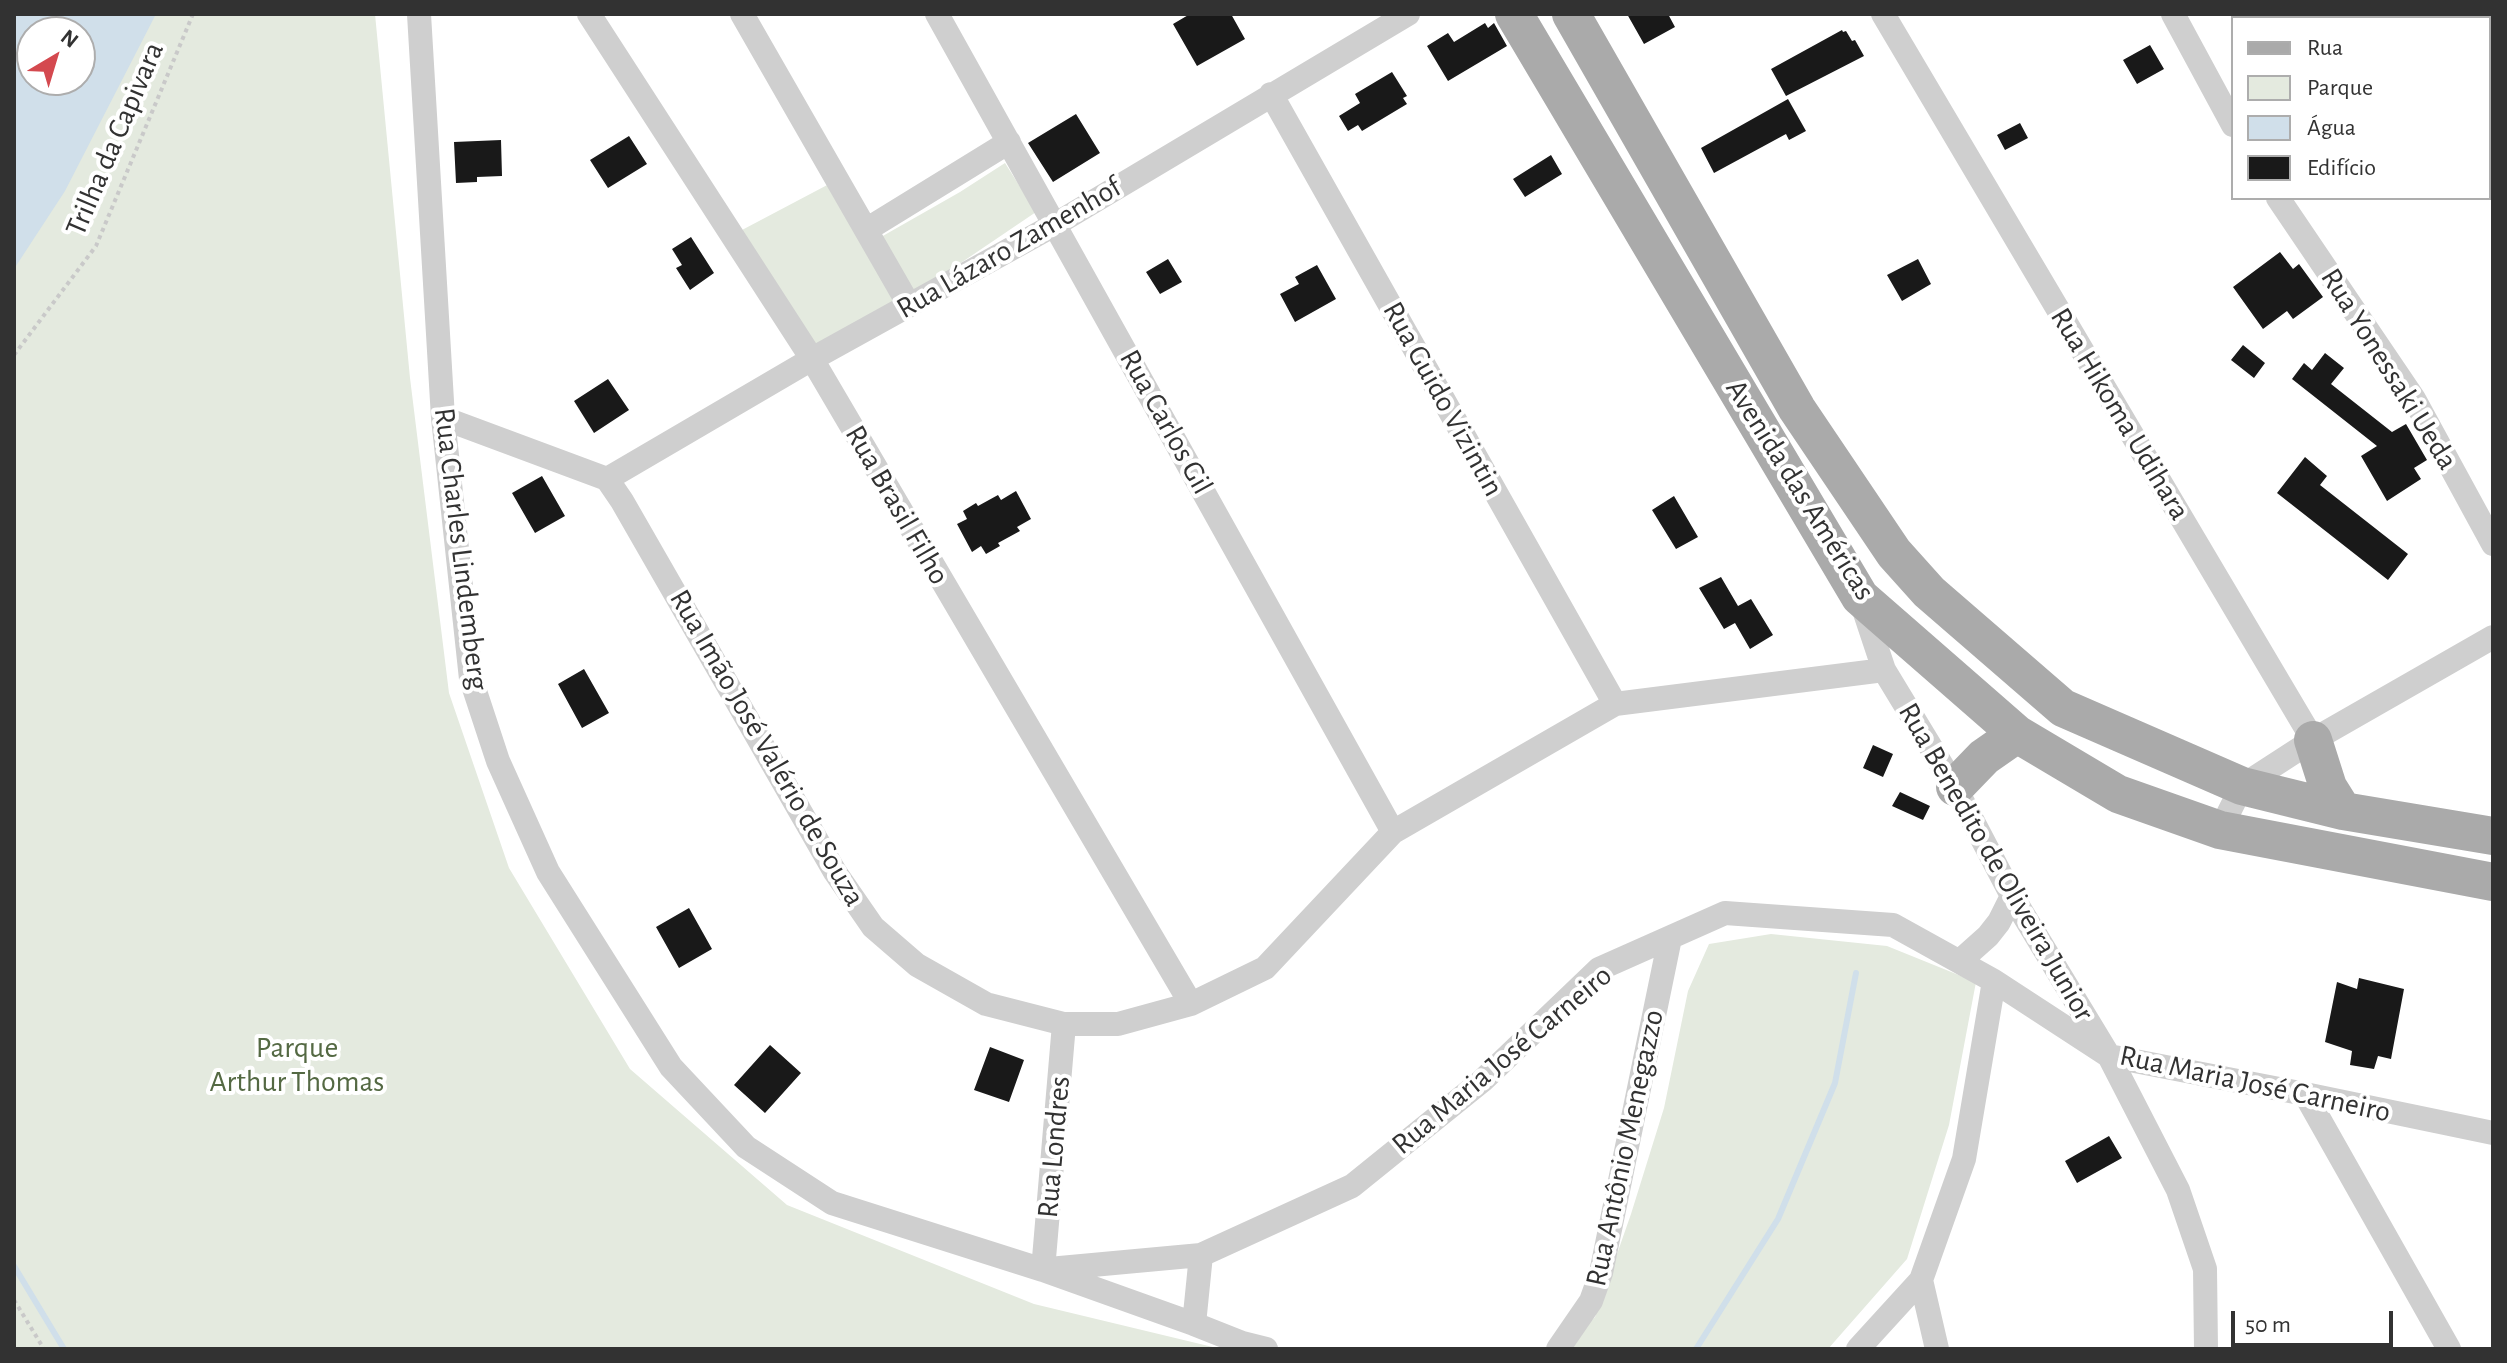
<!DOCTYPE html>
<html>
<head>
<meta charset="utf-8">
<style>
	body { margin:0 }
	#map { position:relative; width:2507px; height:1363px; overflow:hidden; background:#fff; font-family:"Alegreya Sans",sans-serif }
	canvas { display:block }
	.frame { position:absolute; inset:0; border:16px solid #323232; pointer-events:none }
	.legend { position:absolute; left:2231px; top:16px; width:260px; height:184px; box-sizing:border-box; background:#fff; border:2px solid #adadad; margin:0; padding:10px 14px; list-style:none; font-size:24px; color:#323232 }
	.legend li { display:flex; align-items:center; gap:16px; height:40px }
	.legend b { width:40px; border:2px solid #adadad }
	.north { position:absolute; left:16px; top:16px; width:80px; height:80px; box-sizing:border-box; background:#fff; border:2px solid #adadad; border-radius:50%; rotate:38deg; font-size:22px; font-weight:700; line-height:32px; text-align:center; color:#323232 }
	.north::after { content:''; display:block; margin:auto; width:28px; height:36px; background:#d4494f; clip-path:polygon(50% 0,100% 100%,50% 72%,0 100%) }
	.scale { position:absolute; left:2231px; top:1311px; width:162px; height:36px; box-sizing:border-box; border:4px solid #323232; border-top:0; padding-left:10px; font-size:24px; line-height:28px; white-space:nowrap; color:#323232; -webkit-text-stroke:6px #fff; paint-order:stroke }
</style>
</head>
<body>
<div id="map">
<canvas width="2507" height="1363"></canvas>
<div class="frame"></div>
<ul class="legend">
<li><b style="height:10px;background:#aaa"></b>Rua</li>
<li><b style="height:22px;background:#e4eadf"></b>Parque</li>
<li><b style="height:22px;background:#d0dfea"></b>Água</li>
<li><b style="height:22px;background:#191919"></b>Edifício</li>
</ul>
<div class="north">N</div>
<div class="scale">50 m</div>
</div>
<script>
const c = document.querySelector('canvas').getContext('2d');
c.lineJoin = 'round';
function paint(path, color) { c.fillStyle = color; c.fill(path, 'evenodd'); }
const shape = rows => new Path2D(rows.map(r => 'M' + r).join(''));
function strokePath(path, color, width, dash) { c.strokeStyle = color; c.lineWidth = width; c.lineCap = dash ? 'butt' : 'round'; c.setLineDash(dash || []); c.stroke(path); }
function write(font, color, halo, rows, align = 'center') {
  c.font = font + ' "Alegreya Sans",sans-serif'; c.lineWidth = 8; c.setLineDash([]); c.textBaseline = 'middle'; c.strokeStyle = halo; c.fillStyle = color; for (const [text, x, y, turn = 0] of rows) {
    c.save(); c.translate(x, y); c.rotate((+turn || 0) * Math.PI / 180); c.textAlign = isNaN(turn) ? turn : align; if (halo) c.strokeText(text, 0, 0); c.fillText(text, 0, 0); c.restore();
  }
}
paint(shape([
	[14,14,375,14,410,378,449,693,509,868,630,1069,787,1205,1034,1304,1221,1349,14,1349],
	[32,32,80,32,80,80,32,80],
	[1005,163,1036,212,912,296,881,237,960,192],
	[831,183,897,299,812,351,742,230],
	[1771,934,1887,946,1976,982,1949,1125,1907,1259,1828,1349,1562,1349,1595,1317,1631,1214,1664,1108,1688,991,1709,944]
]), '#e4eadf');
paint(shape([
	[14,14,156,14,65,191,14,269],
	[32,32,80,32,80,80,32,80]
]), '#d0dfea');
strokePath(shape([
	[14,1266,64,1349],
	[1696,1349,1778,1219,1835,1083,1856,973]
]), '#d0dfea', 6);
paint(shape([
	[1190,14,1231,14,1245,39,1197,66,1173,24],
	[1627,14,1668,14,1675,27,1644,44],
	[1485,23,1488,28,1494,23,1507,46,1448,81,1427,46,1448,33,1454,42],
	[1842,30,1843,32,1846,31,1852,41,1855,40,1864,56,1786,96,1771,69],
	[2150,45,2164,69,2137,84,2123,60],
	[1392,72,1407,96,1403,98,1407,104,1362,131,1358,125,1348,131,1339,116,1360,103,1355,94],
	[1788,99,1806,131,1789,140,1786,134,1714,173,1701,148],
	[1076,114,1100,153,1053,182,1028,143],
	[2020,123,2028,138,2005,150,1997,135],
	[629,136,647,164,608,188,590,160],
	[501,140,502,176,477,177,477,182,456,183,454,142],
	[1551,155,1562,174,1525,197,1513,179],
	[691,237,714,273,690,290,676,268,682,265,672,249],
	[2280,252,2293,269,2299,264,2323,297,2293,319,2287,311,2263,329,2233,287],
	[1168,259,1182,282,1160,294,1146,272],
	[1918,259,1931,284,1902,301,1887,275],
	[1317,265,1336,299,1295,322,1280,294,1299,284,1295,277],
	[2243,345,2265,363,2254,378,2231,360],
	[2325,353,2344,368,2331,384,2392,432,2406,424,2427,460,2414,468,2421,479,2387,501,2361,456,2377,446,2292,379,2304,363,2312,370],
	[608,379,629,410,594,433,574,401],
	[2305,457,2327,476,2320,485,2408,554,2388,580,2277,493],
	[542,476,565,516,535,533,512,493],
	[1016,491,1031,519,1017,527,1020,531,998,543,1000,546,986,554,981,546,972,552,957,524,967,519,963,511,976,503,978,506,998,495,1001,500],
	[1674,496,1698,537,1676,549,1652,510],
	[1721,577,1738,606,1751,599,1773,635,1750,649,1735,623,1724,629,1699,588],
	[584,669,609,713,582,728,558,684],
	[1873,745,1893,754,1883,777,1863,768],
	[1900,792,1930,806,1923,820,1892,806],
	[689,908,712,949,679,968,656,927],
	[2359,978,2404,989,2391,1059,2378,1056,2374,1069,2350,1065,2352,1051,2325,1042,2337,982,2357,989],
	[770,1045,801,1073,765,1113,734,1085],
	[990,1047,1024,1060,1009,1102,974,1090],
	[2109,1136,2122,1158,2077,1183,2065,1161]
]), '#191919');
strokePath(shape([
	[14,355,96,246,193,14],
	[14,1300,44,1349]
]), '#c9c9c9', 4, [4, 4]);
strokePath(shape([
	[419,14,443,418,471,679,498,761,548,872,671,1067,746,1147,832,1203,1043,1270,1194,1324],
	[589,14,812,359,1191,1004],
	[742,14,909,305],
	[937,14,1393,832],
	[1883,14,2313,740,2242,786,2220,830],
	[2173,14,2233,125],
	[2489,24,2493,31],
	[1271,94,1615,704],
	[2278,198,2414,399,2493,544],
	[866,230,1009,142],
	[443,418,607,479,622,501,835,872,873,927,917,965,986,1004,1064,1024,1118,1024,1191,1004,1265,968,1393,832,1615,704,1884,670],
	[607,479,812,359,1056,224,1408,14],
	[1861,601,1884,670,1955,787,2012,896,2109,1056,2178,1190,2205,1269,2206,1349],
	[2313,740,2493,637],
	[1960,961,1988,936,1999,922,2012,896],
	[2305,1094,2449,1349],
	[1201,1255,1194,1324,1242,1343,1266,1349],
	[1049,1269,1201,1255,1352,1186,1482,1081,1599,969,1725,913,1893,925,1994,981,2109,1056,2305,1094,2493,1133],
	[1043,1270,1064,1024],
	[1921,1280,1937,1349],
	[1558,1349,1591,1301,1601,1273,1670,938],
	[1858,1349,1921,1280,1964,1159,1994,981]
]), '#cfcfcf', 24);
strokePath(shape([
	[1514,14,1860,597,2017,734,2118,794,2220,830,2493,882],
	[1571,14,1797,409,1894,553,1929,592,2063,708,2242,786,2343,811,2493,836],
	[2313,740,2328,787,2343,811],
	[1955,787,1984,757,2017,734]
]), '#aaa', 38);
write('30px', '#323232', '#fff', [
	["Trilha da Capivara",115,139,-67],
	["Rua Lázaro Zamenhof",1009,248,-30],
	["Rua Yonessaki Ueda",2389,369,58],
	["Rua Guido Vizintin",1443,399,61],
	["Rua Hikoma Udihara",2120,414,59],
	["Rua Carlos Gil",1166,422,61],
	["Avenida das Américas",1800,490,58],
	["Rua Brasil Filho",897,505,60],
	["Rua Charles Lindemberg",461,549,83],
	["Rua Imão José Valério de Souza",767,748,60],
	["Rua Benedito de Oliveira Junior",1996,862,60],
	["Rua Maria José Carneiro",1502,1060,-40],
	["Rua Maria José Carneiro",2255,1084,12],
	["Rua Londres",1054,1147,-85],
	["Rua Antônio Menegazzo",1625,1148,-78]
]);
write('30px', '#546943', '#fff', [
	["Parque",297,1048],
	["Arthur Thomas",297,1082]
]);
</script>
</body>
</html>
